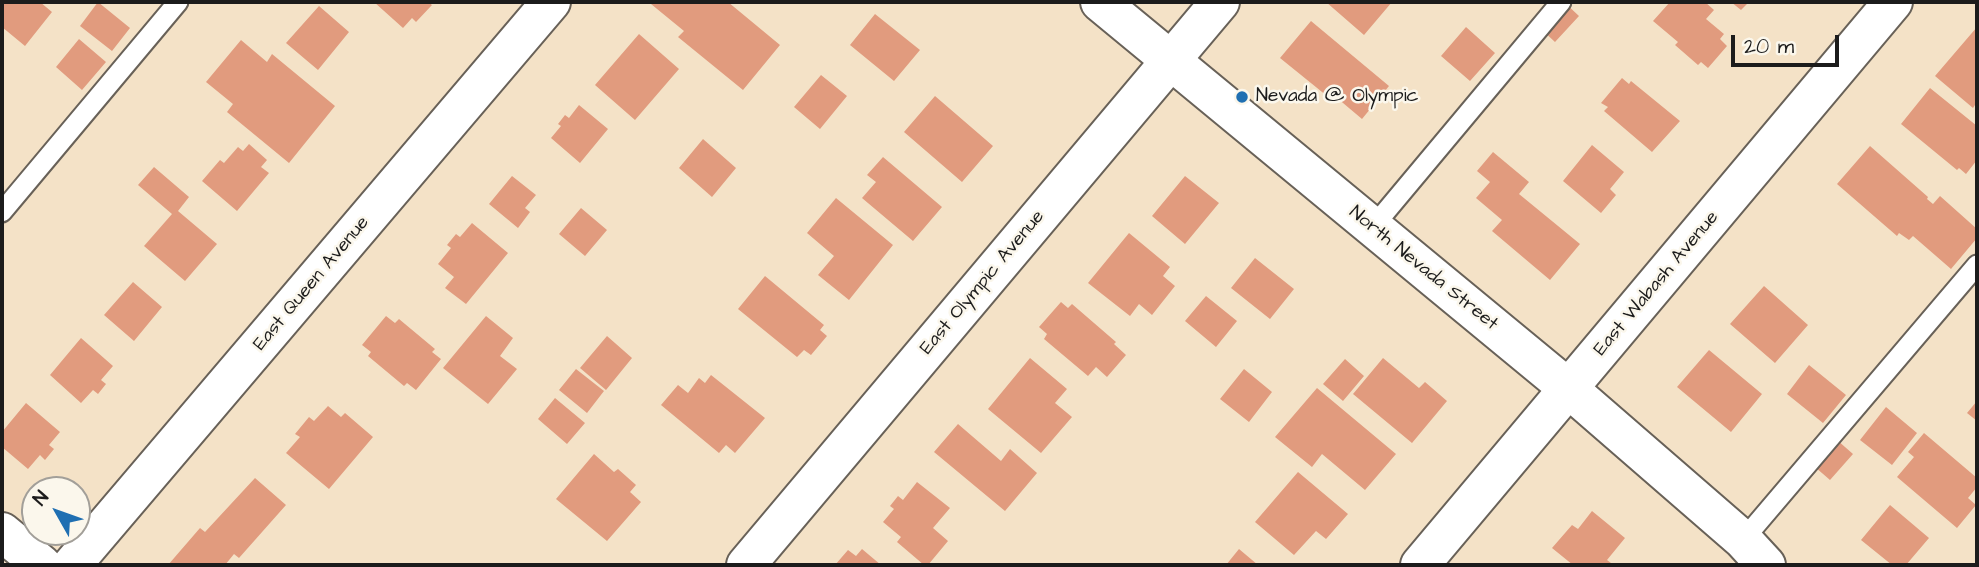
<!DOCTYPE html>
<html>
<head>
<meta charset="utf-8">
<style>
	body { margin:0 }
	#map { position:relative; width:1979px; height:567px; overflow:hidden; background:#f4e2c7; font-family:"Architects Daughter",sans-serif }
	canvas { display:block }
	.frame { position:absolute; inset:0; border:4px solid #1c1c1c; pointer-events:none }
	.north { position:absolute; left:21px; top:476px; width:70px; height:70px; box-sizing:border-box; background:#fbf7ec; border:2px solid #a29f99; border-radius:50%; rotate:310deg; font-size:19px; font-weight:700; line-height:28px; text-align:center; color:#1c1c1c }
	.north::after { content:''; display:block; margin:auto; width:24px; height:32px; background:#1f6fb2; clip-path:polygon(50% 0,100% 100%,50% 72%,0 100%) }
	.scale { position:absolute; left:1731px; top:35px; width:108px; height:32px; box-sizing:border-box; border:4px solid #1c1c1c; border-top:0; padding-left:9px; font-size:21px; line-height:24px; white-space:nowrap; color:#1c1c1c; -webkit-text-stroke:5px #fbf7ec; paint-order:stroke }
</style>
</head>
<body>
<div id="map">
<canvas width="1979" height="567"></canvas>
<div class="frame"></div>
<div class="north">N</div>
<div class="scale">20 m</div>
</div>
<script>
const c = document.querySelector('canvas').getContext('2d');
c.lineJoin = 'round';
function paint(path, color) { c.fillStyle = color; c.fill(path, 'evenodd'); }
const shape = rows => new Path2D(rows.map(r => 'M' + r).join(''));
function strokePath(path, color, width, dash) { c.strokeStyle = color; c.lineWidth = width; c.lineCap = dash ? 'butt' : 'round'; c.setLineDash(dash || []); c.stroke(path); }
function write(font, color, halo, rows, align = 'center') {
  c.font = font + ' "Architects Daughter",sans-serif'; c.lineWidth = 5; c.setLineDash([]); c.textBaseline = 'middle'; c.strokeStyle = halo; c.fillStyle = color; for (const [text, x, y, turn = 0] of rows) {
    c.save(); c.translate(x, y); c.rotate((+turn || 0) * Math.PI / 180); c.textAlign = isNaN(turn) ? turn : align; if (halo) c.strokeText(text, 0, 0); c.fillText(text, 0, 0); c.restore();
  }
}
paint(shape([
	[2,2,40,2,52,12,25,46,2,27],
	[98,2,130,28,112,51,80,26],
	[374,2,428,2,432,5,416,22,412,18,403,28],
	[653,2,728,2,780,45,743,90,678,37,684,31,651,4],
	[1326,2,1392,2,1364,35],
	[1564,2,1579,16,1555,42,1540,28],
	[1670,2,1705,2,1714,10,1706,19,1724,34,1720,39,1727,46,1708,68,1701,62,1698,65,1675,45,1678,42,1653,21],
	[1731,2,1749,2,1741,10],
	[319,6,349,32,318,70,286,43],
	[875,14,920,50,894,81,850,45],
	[1311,21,1389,86,1362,119,1330,92,1327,96,1280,58],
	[1466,27,1495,53,1470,81,1441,56],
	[1977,27,1977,102,1973,108,1935,76],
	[639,34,679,69,635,120,595,85],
	[79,39,106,62,82,90,56,67],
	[241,40,267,62,272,54,335,106,289,163,227,112,233,104,206,82],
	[821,75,847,96,820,129,794,107],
	[1622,78,1629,84,1631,81,1680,121,1652,152,1604,111,1608,107,1601,103],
	[1930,88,1977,126,1977,160,1966,174,1959,168,1957,170,1901,124],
	[935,96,993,146,962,182,904,132],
	[579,105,608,129,580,163,551,138,561,126,558,124,565,115,569,118],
	[703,139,736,168,712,197,679,168],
	[249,144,267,160,261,167,269,173,237,211,202,181,220,160,224,163,238,147,243,151],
	[1592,145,1624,172,1610,189,1616,195,1601,213,1563,181],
	[1870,146,1928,197,1927,199,1933,204,1940,196,1977,229,1977,238,1951,269,1913,236,1909,240,1899,233,1897,236,1837,184],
	[1493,152,1529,182,1519,194,1580,244,1550,280,1492,231,1502,220,1476,198,1490,182,1477,171],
	[883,157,942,207,913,241,862,198,876,182,867,175],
	[154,167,189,197,178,211,217,244,185,281,144,246,172,214,138,185],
	[512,176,536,195,525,208,530,212,518,228,489,204],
	[1185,176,1219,203,1185,244,1152,216],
	[836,198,893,245,849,300,818,275,834,256,807,233],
	[581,208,607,230,585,256,559,234],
	[472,223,508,253,466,304,445,288,454,277,438,264,451,248,447,245,456,234,460,237],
	[1129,233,1170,267,1163,276,1175,286,1152,315,1139,304,1130,316,1088,283],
	[1255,258,1294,289,1270,319,1231,288],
	[765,276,824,325,820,330,827,336,811,355,804,350,797,357,738,309],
	[133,282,162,307,134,341,104,315],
	[1764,286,1808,325,1775,363,1730,324],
	[1206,296,1237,321,1216,347,1185,321],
	[1061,302,1068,308,1072,304,1116,342,1114,344,1126,355,1107,377,1096,367,1088,376,1044,339,1047,334,1039,327],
	[386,316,395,323,399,319,435,349,432,352,441,359,416,390,407,383,404,386,368,356,371,352,362,345],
	[486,316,513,338,500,356,517,369,488,404,443,368],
	[607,336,632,358,606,390,580,368],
	[81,338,113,366,101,380,106,384,98,394,93,390,81,403,50,375],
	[1709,350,1762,394,1731,432,1677,387],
	[1030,358,1067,389,1055,403,1072,417,1041,453,988,409],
	[1383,358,1419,388,1425,382,1447,401,1412,443,1353,394],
	[1345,359,1364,376,1343,401,1323,384],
	[1809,365,1846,395,1823,423,1787,394],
	[576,369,604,391,587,413,559,390],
	[1244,369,1272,392,1249,422,1220,399],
	[711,375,765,418,735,453,726,445,719,453,661,405,678,385,688,393,699,378,705,383],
	[1317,388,1396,454,1365,490,1322,454,1312,467,1275,437],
	[555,398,585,423,567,444,538,419],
	[1977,401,1977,421,1967,413],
	[26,403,60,432,49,445,54,449,45,460,40,455,28,469,2,447,2,432],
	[328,406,341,417,345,413,373,437,329,489,286,453,300,437,295,434,309,417,314,421],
	[1886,407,1917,433,1892,465,1860,440],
	[958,424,1001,461,1010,449,1037,473,1005,511,934,452],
	[1924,433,1977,478,1977,487,1968,498,1976,505,1957,528,1897,477,1914,457,1908,452],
	[1837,440,1853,454,1830,480,1815,467],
	[594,454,614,472,618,469,636,485,630,492,641,502,607,541,556,499],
	[1298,472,1348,514,1326,539,1316,531,1294,555,1255,522],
	[255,478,286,505,239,558,234,554,225,565,168,565,200,528,205,532],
	[917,482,950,508,933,528,948,541,928,565,924,565,897,542,901,537,883,522,894,509,890,506,898,496,903,500],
	[1890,505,1929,538,1906,565,1892,565,1861,540],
	[1592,511,1625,538,1607,560,1611,563,1609,565,1573,565,1552,548,1572,525,1578,529],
	[862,549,881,565,835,565,848,550,856,556],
	[1239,549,1258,565,1226,565]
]), '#e19b7e');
const lane = shape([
	[2,212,178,2],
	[1372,228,1561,2],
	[1743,540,1977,265]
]);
const street = shape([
	[2,532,42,565],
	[72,565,551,2],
	[746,565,1220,2],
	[1420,565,1893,2]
]);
const primary = shape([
	[1100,2,1569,389,1743,540,1766,565]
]);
strokePath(lane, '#686158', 23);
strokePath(street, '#686158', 42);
strokePath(primary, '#686158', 42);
strokePath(lane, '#fff', 19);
strokePath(street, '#fff', 38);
strokePath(primary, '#fff', 38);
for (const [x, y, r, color] of [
	[1242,97,7,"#1f6fb2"]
]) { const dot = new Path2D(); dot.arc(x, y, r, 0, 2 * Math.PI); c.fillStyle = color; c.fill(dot); strokePath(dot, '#fbf7ec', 2.5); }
write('19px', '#1c1c1c', '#fbf7ec', [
	["Nevada @ Olympic",1256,97]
], 'left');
write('19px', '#1c1c1c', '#fbf7ec', [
	["North Nevada Street",1423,269,39],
	["East Olympic Avenue",983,283,-50],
	["East Queen Avenue",312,284,-50],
	["East Wabash Avenue",1657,284,-50]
]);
</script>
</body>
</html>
